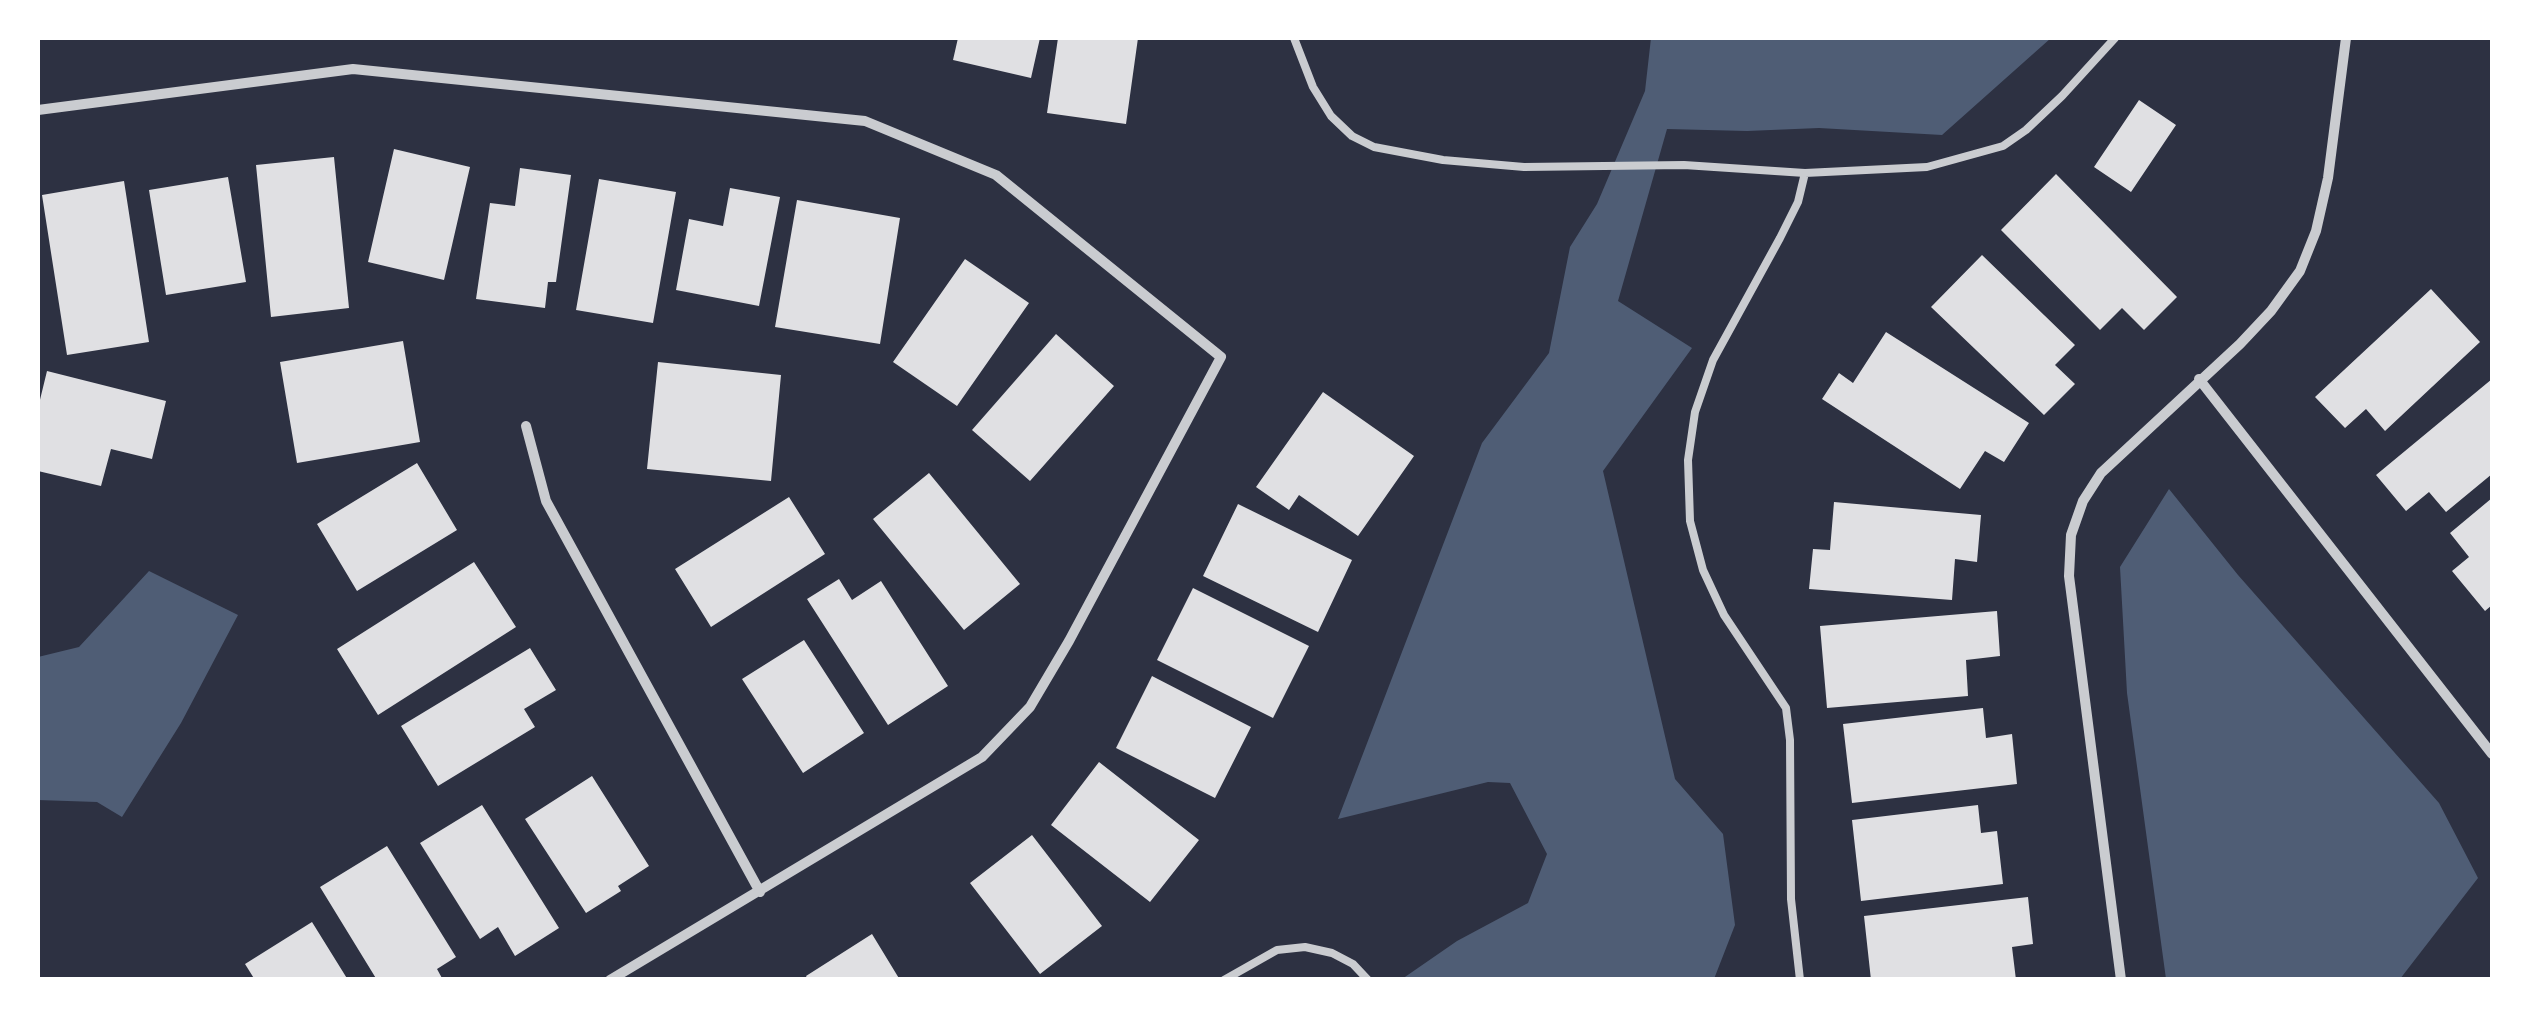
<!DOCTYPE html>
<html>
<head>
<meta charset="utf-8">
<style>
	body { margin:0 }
	#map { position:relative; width:2530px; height:1017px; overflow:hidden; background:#2d3142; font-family:Poppins,sans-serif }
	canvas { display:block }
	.frame { position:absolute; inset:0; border:40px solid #fff; pointer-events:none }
</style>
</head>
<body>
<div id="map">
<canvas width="2530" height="1017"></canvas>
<div class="frame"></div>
</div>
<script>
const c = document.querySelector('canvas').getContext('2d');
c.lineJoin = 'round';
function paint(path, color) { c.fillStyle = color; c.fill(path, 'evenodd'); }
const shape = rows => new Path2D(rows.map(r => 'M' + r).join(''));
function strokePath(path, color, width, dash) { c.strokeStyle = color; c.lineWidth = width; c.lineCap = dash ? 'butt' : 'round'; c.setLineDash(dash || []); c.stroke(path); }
paint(shape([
	[1651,38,2051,38,1942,135,1819,128,1747,131,1667,129,1618,301,1692,348,1603,471,1675,779,1723,834,1735,925,1714,979,1402,979,1457,941,1528,903,1547,854,1510,783,1488,782,1338,819,1482,443,1549,353,1570,247,1597,204,1645,91],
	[2169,489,2238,575,2439,803,2478,878,2400,979,2166,979,2127,693,2120,567],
	[149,571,238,615,181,723,122,817,97,802,38,800,38,657,79,647]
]), '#4f5d75');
paint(shape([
	[958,38,1040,38,1031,78,953,60],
	[1058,38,1138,38,1126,124,1047,113],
	[2139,100,2176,125,2131,192,2094,167],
	[394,149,470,167,444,280,368,262],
	[334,157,349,308,271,317,256,165],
	[520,168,571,175,556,282,548,282,545,308,476,299,490,203,515,206],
	[2056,174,2177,297,2144,330,2122,308,2100,330,2001,230],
	[228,177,246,282,166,295,149,190],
	[599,179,676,192,653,323,576,310],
	[124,181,149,342,67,355,42,195],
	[730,188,780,197,759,306,676,290,689,219,723,226],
	[797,200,900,218,880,344,775,327],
	[1982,255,2075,345,2055,365,2075,384,2044,415,1931,307],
	[965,259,1029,303,957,406,893,362],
	[2431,289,2480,342,2385,431,2366,409,2345,428,2315,397],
	[1886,332,2029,423,2004,462,1985,451,1960,489,1822,399,1839,373,1853,383],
	[1056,334,1114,386,1030,481,972,430],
	[403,341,420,442,297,463,280,362],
	[658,362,781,375,771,481,647,469],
	[47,371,166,401,152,459,111,449,101,486,38,471,38,408],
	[2492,379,2492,474,2446,512,2429,492,2406,511,2376,475],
	[1323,392,1414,456,1358,536,1299,495,1289,510,1256,487],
	[417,463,457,530,357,591,317,524],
	[929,473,1020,584,964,630,873,519],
	[789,497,825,554,711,627,675,569],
	[2492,498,2492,605,2485,611,2452,571,2469,557,2450,533],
	[1834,502,1981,515,1977,562,1955,559,1952,600,1809,589,1813,549,1830,550],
	[1238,504,1352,560,1318,632,1203,576],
	[474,562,516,627,378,715,337,649],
	[839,579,852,600,881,581,948,686,888,725,807,599],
	[1193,588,1309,646,1273,718,1157,660],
	[1997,611,2000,656,1966,660,1968,696,1827,708,1820,626],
	[804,640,864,733,803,773,742,679],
	[530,648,556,690,524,709,535,727,438,786,401,726],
	[1152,676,1251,727,1215,798,1116,748],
	[1983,708,1986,738,2012,734,2017,784,1852,803,1843,724],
	[1099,762,1199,840,1150,902,1051,825],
	[592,776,649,866,618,886,621,891,586,913,525,819],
	[482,805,559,928,515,956,498,927,480,939,420,843],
	[1978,805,1981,833,1997,831,2003,884,1861,901,1852,820],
	[1032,835,1102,926,1040,974,970,883],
	[387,846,456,957,437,969,443,980,377,980,320,887],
	[2028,897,2033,944,2012,947,2016,980,1871,980,1864,916],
	[312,922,348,980,255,980,245,964],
	[872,934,900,980,808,980,806,976]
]), '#e0e0e3');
strokePath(shape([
	[1294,38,1313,87,1331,116,1352,136,1374,147,1443,160,1524,167,1684,165,1805,173,1927,167,2003,146,2026,130,2062,96,2115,38],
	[1224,980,1277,950,1305,947,1332,953,1353,964,1368,980],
	[1800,980,1791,899,1790,740,1786,708,1724,615,1703,570,1690,521,1688,460,1695,412,1713,360,1780,238,1798,202,1805,173]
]), '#caccd0', 8);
strokePath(shape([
	[38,110,353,69,865,121,996,175,1221,357,1069,641,1030,707,982,757,610,980],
	[2199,379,2492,754],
	[526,426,546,501,760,892],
	[2121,980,2069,576,2071,535,2083,501,2101,473,2240,344,2271,311,2300,271,2316,231,2328,178,2346,38]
]), '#caccd0', 10);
</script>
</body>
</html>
